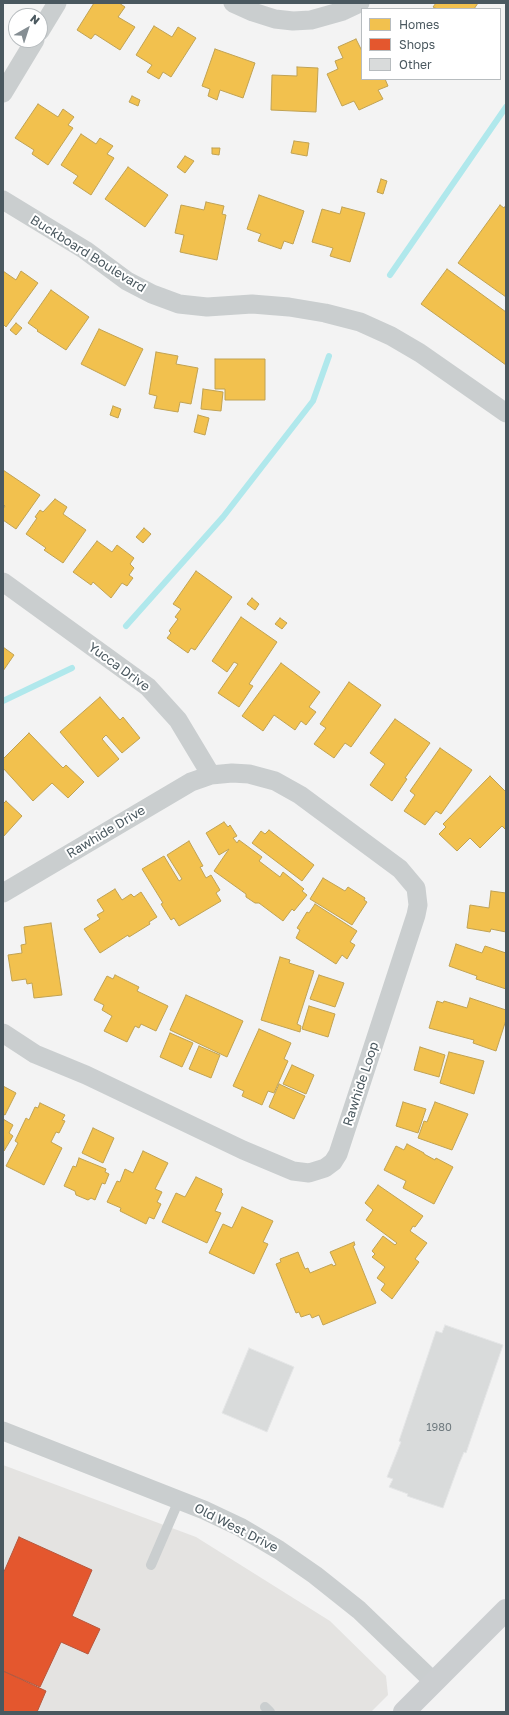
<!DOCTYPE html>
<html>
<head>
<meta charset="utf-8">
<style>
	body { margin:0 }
	#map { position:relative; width:509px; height:1715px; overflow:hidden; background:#f3f3f3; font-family:"Golos Text",sans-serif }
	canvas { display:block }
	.frame { position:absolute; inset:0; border:4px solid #4a585f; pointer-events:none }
	.legend { position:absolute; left:361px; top:8px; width:140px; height:72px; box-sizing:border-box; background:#fff; border:1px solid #b7bcbf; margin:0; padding:5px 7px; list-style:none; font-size:12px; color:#4a585f }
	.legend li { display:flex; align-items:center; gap:8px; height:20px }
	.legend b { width:20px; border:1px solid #b7bcbf }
	.north { position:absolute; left:8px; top:8px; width:40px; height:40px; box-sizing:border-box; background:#fff; border:1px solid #b7bcbf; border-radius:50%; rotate:39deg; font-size:11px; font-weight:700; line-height:16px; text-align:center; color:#4a585f }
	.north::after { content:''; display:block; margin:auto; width:14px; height:18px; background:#858e93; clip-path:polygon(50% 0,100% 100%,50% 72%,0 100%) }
</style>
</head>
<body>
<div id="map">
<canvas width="509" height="1715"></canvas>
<div class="frame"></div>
<ul class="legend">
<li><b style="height:11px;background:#f2c14e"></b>Homes</li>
<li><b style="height:11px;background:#e4572e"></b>Shops</li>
<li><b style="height:11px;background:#d9dbdb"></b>Other</li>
</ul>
<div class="north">N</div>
</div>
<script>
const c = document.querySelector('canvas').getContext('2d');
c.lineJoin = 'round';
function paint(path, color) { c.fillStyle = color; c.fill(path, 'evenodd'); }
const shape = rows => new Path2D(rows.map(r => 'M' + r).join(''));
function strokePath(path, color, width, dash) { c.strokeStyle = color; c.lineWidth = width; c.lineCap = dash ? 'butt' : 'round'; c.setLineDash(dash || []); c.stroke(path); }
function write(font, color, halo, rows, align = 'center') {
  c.font = font + ' "Golos Text",sans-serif'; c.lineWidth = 4; c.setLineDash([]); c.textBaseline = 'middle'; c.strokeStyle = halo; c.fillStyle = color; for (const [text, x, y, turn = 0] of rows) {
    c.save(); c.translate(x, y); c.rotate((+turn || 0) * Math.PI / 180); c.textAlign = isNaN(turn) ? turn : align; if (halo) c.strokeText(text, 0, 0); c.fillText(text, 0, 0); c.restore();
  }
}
paint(shape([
	[3,1465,196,1537,330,1621,386,1676,388,1695,371,1712,3,1712]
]), '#e4e3e1');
const homes = shape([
	[94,3,119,3,125,7,118,17,135,27,120,50,95,34,91,39,77,30,94,3],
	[436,3,478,3,474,9,437,9,433,7,436,3],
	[154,26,172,37,178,27,196,38,171,77,163,72,159,79,147,72,152,65,136,55,154,26],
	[356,39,362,51,362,79,385,79,388,86,378,90,383,99,359,110,354,101,342,106,327,74,338,69,335,61,343,58,338,47,356,39],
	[215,49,255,63,243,98,220,90,217,100,208,96,210,89,202,86,215,49],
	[297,67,318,68,316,112,271,110,272,75,297,76,297,67],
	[132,96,140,100,138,106,129,102,132,96],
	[38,104,58,117,63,109,74,117,68,125,73,128,48,165,32,154,34,150,15,138,38,104],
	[81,134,96,144,100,138,113,146,107,154,114,158,91,195,73,183,78,176,61,165,81,134],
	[294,141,309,143,307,156,291,153,294,141],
	[212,148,220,148,219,155,212,154,212,148],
	[185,156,194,161,185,173,177,167,185,156],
	[128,167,168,195,145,227,105,199,128,167],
	[381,179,387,181,383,194,377,192,381,179],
	[259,195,304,211,293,244,284,241,281,249,258,241,261,234,247,229,259,195],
	[206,202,224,206,222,214,226,215,217,260,180,252,184,235,175,233,181,205,204,210,206,202],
	[500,205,504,208,506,205,506,297,458,263,500,205],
	[342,207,365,213,350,262,330,256,333,248,312,242,322,209,340,214,342,207],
	[447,269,506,312,506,365,421,304,447,269],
	[3,271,16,280,21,271,38,283,6,327,3,324,3,271],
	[51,290,89,317,66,350,37,331,38,330,28,323,51,290],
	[16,323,22,328,16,335,10,330,16,323],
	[99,329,143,349,125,386,81,364,99,329],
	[156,352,178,356,176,364,198,368,191,404,180,402,178,412,154,408,157,396,149,394,156,352],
	[215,359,265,359,265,400,225,400,225,389,215,389,215,359],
	[203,389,223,392,221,411,201,409,203,389],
	[113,406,121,409,118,418,110,415,113,406],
	[198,415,209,418,205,435,194,432,198,415],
	[3,470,40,495,16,529,3,520,3,509,5,506,3,504,3,470],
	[55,499,67,507,63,514,86,530,63,563,44,550,46,548,26,534,37,518,35,517,40,510,43,512,55,499],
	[144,528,151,534,143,543,136,537,144,528],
	[97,541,112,552,117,545,134,558,130,564,134,568,129,575,133,578,127,586,122,583,111,598,93,582,91,585,73,572,97,541],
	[196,571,232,597,195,650,191,648,188,653,167,638,171,633,169,631,178,619,175,617,181,609,173,604,196,571],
	[252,598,259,604,255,610,247,604,252,598],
	[241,617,277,642,249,684,253,686,239,707,218,693,238,664,234,662,227,672,212,661,241,617],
	[280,618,287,623,282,629,275,624,280,618],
	[3,647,14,655,3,671,3,647],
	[281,663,320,692,309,707,316,712,306,725,301,721,295,730,274,715,263,731,242,716,281,663],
	[349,682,381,705,351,747,345,743,334,758,314,744,326,728,320,724,349,682],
	[100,697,120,720,123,717,140,738,122,753,106,735,102,739,119,759,98,777,60,732,100,697],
	[395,719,430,743,405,778,407,779,392,801,370,785,385,764,370,753,395,719],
	[29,733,63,768,66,765,84,782,68,798,52,783,33,801,3,768,3,759,29,733],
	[440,748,472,770,441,814,436,811,425,825,404,811,415,795,410,791,440,748],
	[490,776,506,792,506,830,502,826,480,848,470,838,457,851,439,834,446,827,443,824,490,776],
	[6,801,22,816,3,837,3,804,6,801],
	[224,822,228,827,230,825,237,836,233,838,237,843,239,840,262,857,259,861,280,877,283,872,304,889,302,891,307,895,294,911,292,909,283,921,259,903,255,903,246,897,246,894,214,871,229,849,219,855,206,833,224,822],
	[269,830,314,865,302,881,252,843,261,831,265,834,269,830],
	[189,841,203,866,200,867,206,878,211,875,220,890,216,893,221,901,179,926,174,918,171,920,161,904,163,903,142,869,164,856,179,881,182,879,167,855,189,841],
	[323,878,345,891,348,887,365,898,364,900,367,902,352,925,310,899,323,878],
	[115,889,122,900,131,894,134,897,141,892,157,917,149,922,150,924,129,937,128,935,100,953,84,929,100,919,97,915,104,911,97,900,115,889],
	[491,891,506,893,506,932,491,929,490,932,467,928,470,905,489,908,491,891],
	[315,904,357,931,350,942,355,945,347,959,342,955,336,964,296,938,300,930,297,928,307,912,309,913,315,904],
	[51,923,62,995,34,998,32,983,27,984,26,979,12,981,8,955,22,953,21,945,26,944,24,927,51,923],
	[456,944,482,953,485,946,506,953,506,989,476,979,477,976,449,966,456,944],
	[280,957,290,960,289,963,314,971,297,1024,301,1026,300,1032,261,1020,280,957],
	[115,975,139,987,137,991,168,1006,156,1031,141,1024,139,1028,135,1026,127,1042,104,1031,112,1016,102,1010,104,1005,94,1000,107,976,113,979,115,975],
	[319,975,344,983,335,1007,310,999,319,975],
	[186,995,243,1021,227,1057,170,1030,186,995],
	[470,998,506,1010,506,1020,496,1051,473,1043,474,1040,429,1028,437,1001,443,1003,444,1001,467,1008,470,998],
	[309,1006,335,1014,328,1037,302,1029,309,1006],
	[259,1029,291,1043,284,1059,288,1061,274,1093,268,1091,262,1105,242,1096,244,1091,233,1086,259,1029],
	[170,1033,193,1043,182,1067,160,1057,170,1033],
	[199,1046,220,1055,211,1078,189,1069,199,1046],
	[420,1047,445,1055,439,1077,414,1070,420,1047],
	[449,1052,484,1061,474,1094,440,1083,449,1052],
	[292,1065,314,1075,306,1094,283,1084,292,1065],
	[279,1084,305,1096,294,1119,269,1107,279,1084],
	[3,1086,16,1093,5,1115,3,1114,3,1086],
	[403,1102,426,1109,418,1133,396,1126,403,1102],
	[435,1102,468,1114,452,1150,418,1138,424,1121,427,1122,435,1102],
	[40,1103,65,1115,62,1120,65,1121,59,1133,56,1132,51,1142,62,1148,44,1185,6,1166,18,1143,15,1141,26,1118,29,1120,35,1107,38,1108,40,1103],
	[3,1119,13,1125,9,1133,13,1136,4,1151,3,1119],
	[93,1128,114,1138,103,1163,82,1153,93,1128],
	[407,1144,424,1153,424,1154,435,1160,436,1158,453,1167,434,1204,403,1188,406,1181,384,1170,396,1146,404,1150,407,1144],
	[143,1151,168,1163,155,1189,162,1192,157,1202,161,1204,154,1219,149,1217,146,1224,120,1211,121,1208,107,1202,117,1181,120,1182,125,1169,133,1173,143,1151],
	[79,1158,106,1169,105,1172,109,1174,105,1184,102,1183,95,1200,91,1198,88,1200,76,1195,75,1191,64,1186,73,1166,76,1167,79,1158],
	[196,1177,222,1189,221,1192,223,1194,215,1211,221,1213,207,1243,162,1222,176,1193,185,1197,196,1177],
	[378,1185,423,1216,415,1227,413,1226,410,1231,427,1243,415,1259,419,1262,392,1299,381,1290,385,1284,377,1278,385,1267,372,1257,375,1254,372,1251,383,1236,395,1245,397,1243,366,1220,373,1210,365,1203,378,1185],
	[242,1207,273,1221,263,1242,268,1244,254,1274,209,1253,223,1224,232,1228,242,1207],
	[354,1242,355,1245,353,1246,376,1303,323,1325,319,1315,312,1318,310,1314,301,1317,299,1312,296,1313,276,1264,281,1262,280,1259,298,1252,305,1269,308,1268,310,1273,332,1264,333,1266,336,1265,330,1252,354,1242]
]);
paint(homes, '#f2c14e');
strokePath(homes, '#c0a253', 1);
const shops = shape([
	[19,1537,92,1570,72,1616,100,1629,88,1654,61,1642,40,1687,3,1671,3,1574,19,1537],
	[3,1671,46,1691,37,1712,3,1712,3,1671]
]);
paint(shops, '#e4572e');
strokePath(shops, '#b6573d', 1);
strokePath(shape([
	[390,275,506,107],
	[126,626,223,517,313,401,329,356],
	[3,701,72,668]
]), '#b0e8ec', 6);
const building = shape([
	[445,1325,503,1345,466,1453,464,1452,459,1464,443,1508,407,1496,408,1494,389,1487,393,1479,387,1477,401,1442,399,1441,436,1331,442,1333,445,1325],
	[249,1348,294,1367,267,1432,222,1413,249,1348]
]);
paint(building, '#d9dbdb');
strokePath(building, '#e4e5e6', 1);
strokePath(shape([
	[151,1565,179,1500],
	[265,1707,270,1712]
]), '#cacecf', 10);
strokePath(shape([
	[233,3,253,12,275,19,293,21,311,20,343,11,360,3],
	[40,31,57,3],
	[3,93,35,40],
	[3,200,85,250,127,281,152,294,179,304,207,307,252,304,289,307,325,313,360,322,391,336,420,353,506,413],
	[3,582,148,687,178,720,211,775],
	[3,893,191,782,211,775,232,773,249,774,275,781,300,795,400,869,416,888,418,905,416,915,338,1154,333,1162,325,1168,309,1173,293,1171,243,1150,86,1075,35,1054,3,1033],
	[3,1431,204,1510,240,1527,279,1550,315,1575,359,1610,434,1682]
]), '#cacecf', 19);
strokePath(shape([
	[404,1712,506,1610]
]), '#cbced0', 22);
write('11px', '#6f7a7f', null, [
	["1980",439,1428]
]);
write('13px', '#4a585f', '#fff', [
	["Buckboard Boulevard",88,254,32],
	["Yucca Drive",119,667,36],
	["Rawhide Drive",106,832,-31],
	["Rawhide Loop",361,1084,-72],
	["Old West Drive",236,1528,27]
]);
</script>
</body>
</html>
